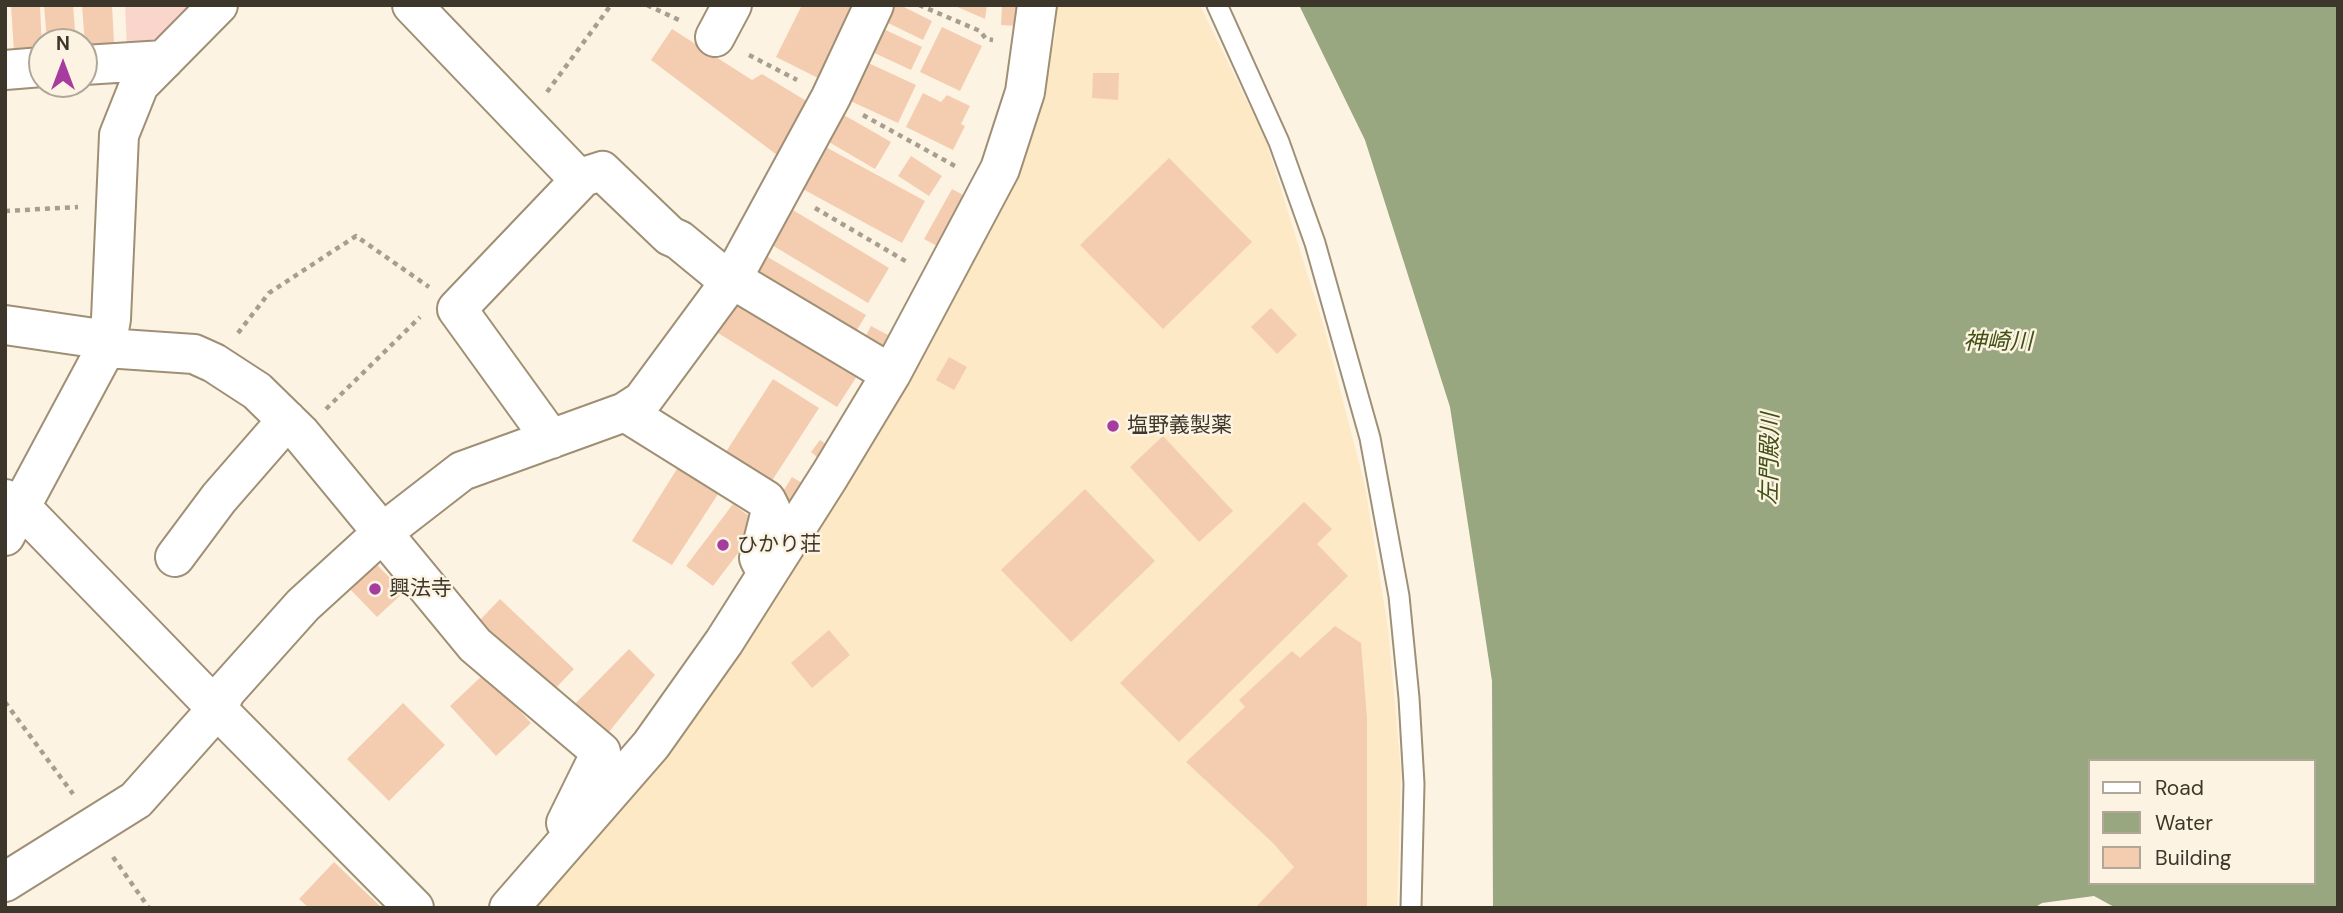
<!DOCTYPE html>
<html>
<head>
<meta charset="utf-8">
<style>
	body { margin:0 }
	#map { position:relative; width:2343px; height:913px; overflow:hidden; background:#fdf3e2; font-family:"DM Sans",sans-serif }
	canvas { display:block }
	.frame { position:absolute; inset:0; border:7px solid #3d362b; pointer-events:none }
	.legend { position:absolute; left:2088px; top:759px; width:228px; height:126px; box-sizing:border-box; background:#fdf3e2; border:2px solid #b0a799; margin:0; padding:9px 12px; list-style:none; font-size:21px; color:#3d362b }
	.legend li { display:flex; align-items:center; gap:14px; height:35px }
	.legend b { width:35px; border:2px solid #b0a799 }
	.north { position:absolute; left:28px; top:28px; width:70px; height:70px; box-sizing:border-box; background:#fdf3e2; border:2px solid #b0a799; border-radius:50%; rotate:0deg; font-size:19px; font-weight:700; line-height:28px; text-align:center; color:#3d362b }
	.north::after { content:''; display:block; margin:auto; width:24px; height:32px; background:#a53c9e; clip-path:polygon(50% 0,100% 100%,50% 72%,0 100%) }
</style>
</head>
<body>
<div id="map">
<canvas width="2343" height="913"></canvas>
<div class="frame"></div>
<ul class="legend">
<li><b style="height:9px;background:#fff"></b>Road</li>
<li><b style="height:19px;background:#98a77f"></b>Water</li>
<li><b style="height:19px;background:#f4cdb0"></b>Building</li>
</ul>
<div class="north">N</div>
</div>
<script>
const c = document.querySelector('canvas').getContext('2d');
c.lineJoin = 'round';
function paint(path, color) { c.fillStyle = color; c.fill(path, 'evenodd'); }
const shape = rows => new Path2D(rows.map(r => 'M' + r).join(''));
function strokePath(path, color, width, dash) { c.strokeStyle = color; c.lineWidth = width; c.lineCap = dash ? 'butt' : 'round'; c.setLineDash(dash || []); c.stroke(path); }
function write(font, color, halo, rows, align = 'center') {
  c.font = font + ' "DM Sans","Noto Sans JP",sans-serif'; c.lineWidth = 5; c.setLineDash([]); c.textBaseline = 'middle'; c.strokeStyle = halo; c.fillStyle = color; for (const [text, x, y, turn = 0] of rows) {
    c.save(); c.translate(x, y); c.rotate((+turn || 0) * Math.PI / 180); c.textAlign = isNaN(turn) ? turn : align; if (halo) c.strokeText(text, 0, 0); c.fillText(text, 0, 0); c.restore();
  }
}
paint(shape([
	[1057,5,1200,5,1265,138,1324,327,1365,486,1388,628,1401,772,1397,908,530,908,639,785,1041,96,1055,37]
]), '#fee9c6');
paint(shape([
	[125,5,194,5,149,50,127,50]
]), '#fad5cb');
paint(shape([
	[1299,5,2338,5,2338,908,2116,908,2094,896,2042,903,2034,908,1493,908,1492,681,1450,407,1365,140],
	[2089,761,2313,761,2313,883,2089,883]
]), '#98a77f');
paint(shape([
	[11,5,40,5,42,50,14,52],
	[44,5,73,5,76,42,47,42],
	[82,5,112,5,114,43,85,45],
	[802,5,857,5,822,80,776,57],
	[887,5,900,5,932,21,923,40,880,19],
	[953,5,987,5,985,19],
	[1002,5,1018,5,1017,26,1001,25],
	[877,26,922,47,911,70,866,49],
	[942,27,982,46,960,91,920,72],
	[672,29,752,80,762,74,808,102,781,158,651,60],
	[862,60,916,85,898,123,844,98],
	[1093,73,1119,73,1118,100,1092,98],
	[923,93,941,102,947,95,970,106,961,124,965,126,953,150,906,127],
	[837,111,891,142,875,169,822,138],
	[822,145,925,201,902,243,799,187],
	[911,156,942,176,929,196,898,176],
	[1169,158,1252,242,1163,329,1080,245],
	[952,189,967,197,939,247,924,239],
	[788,207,889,268,868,303,767,242],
	[761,253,866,315,849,343,744,281],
	[738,292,861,370,837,407,710,328],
	[1271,308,1297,335,1277,354,1251,327],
	[871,326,890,336,879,357,860,347],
	[949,357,967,367,954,390,936,380],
	[773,379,819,408,768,487,722,458],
	[1163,436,1233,511,1199,542,1130,467],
	[820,440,828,445,818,458,811,452],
	[680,464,720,491,672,565,632,541],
	[792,477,802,483,790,505,779,498],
	[1085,489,1155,561,1071,642,1001,570],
	[1304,502,1332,529,1317,544,1348,576,1179,742,1120,683],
	[733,504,760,524,713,586,686,566],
	[373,561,404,592,377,617,347,586],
	[500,599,574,669,552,692,478,622],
	[1335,626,1361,643,1367,718,1367,908,1255,908,1294,867,1273,843,1186,762,1245,707,1239,700,1292,651,1300,658],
	[829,630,850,655,812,688,791,663],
	[629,649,655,675,604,738,571,708],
	[485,673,531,723,496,756,450,706],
	[403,703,445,745,389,801,347,759],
	[334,862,382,908,309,908,299,899]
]), '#f4cdb0');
const lane = shape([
	[1217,5,1279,142,1315,243,1370,438,1399,596,1409,698,1414,784,1411,908]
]);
const street = shape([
	[412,5,575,175,583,177,602,171,670,236,679,240,730,282],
	[715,37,732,5],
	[84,65,164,60],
	[5,70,42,67],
	[732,279,891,374],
	[5,325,108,340],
	[106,348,194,354,214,363,257,391,301,434,475,645,601,752,566,823],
	[625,412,766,500,771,510,759,558,766,572],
	[551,439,457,309,583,177],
	[5,536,106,348,111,319,119,135,139,85,218,5],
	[175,557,219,498,287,420],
	[5,882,136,800,217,709,226,691,303,605,382,533,462,471,625,412,642,401,732,279,831,97,874,5],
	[509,908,651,745,724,642,830,475,891,374,1000,169,1025,92,1037,5]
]);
const secondary = shape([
	[5,499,21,507,217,709,414,908]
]);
strokePath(lane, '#9f8f75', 23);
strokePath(street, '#9f8f75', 42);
strokePath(secondary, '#9f8f75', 42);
strokePath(shape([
	[647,5,681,21],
	[919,5,980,31,986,39,993,40],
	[749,55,797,80],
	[547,92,611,5],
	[863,115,955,166,953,170],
	[815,208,907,262],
	[5,211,78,207],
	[238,333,269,293,356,236,429,287],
	[326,409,420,317],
	[5,702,73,794],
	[113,857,149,908]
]), '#a79e90', 4.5, [5, 5]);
strokePath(lane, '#fff', 19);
strokePath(street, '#fff', 38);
strokePath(secondary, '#fff', 38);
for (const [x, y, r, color] of [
	[1113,426,7,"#a53c9e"],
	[723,545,7,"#a53c9e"],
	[375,589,7,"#a53c9e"]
]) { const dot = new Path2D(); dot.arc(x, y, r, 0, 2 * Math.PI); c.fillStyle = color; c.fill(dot); strokePath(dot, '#fdf3e2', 2.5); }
write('21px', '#3d362b', '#fdf3e2', [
	["塩野義製薬",1127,426],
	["ひかり荘",737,545],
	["興法寺",389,589]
], 'left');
write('italic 23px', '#405114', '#fdf3e2', [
	["神崎川",1998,343],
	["左門殿川",1771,459,-89]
]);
</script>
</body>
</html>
